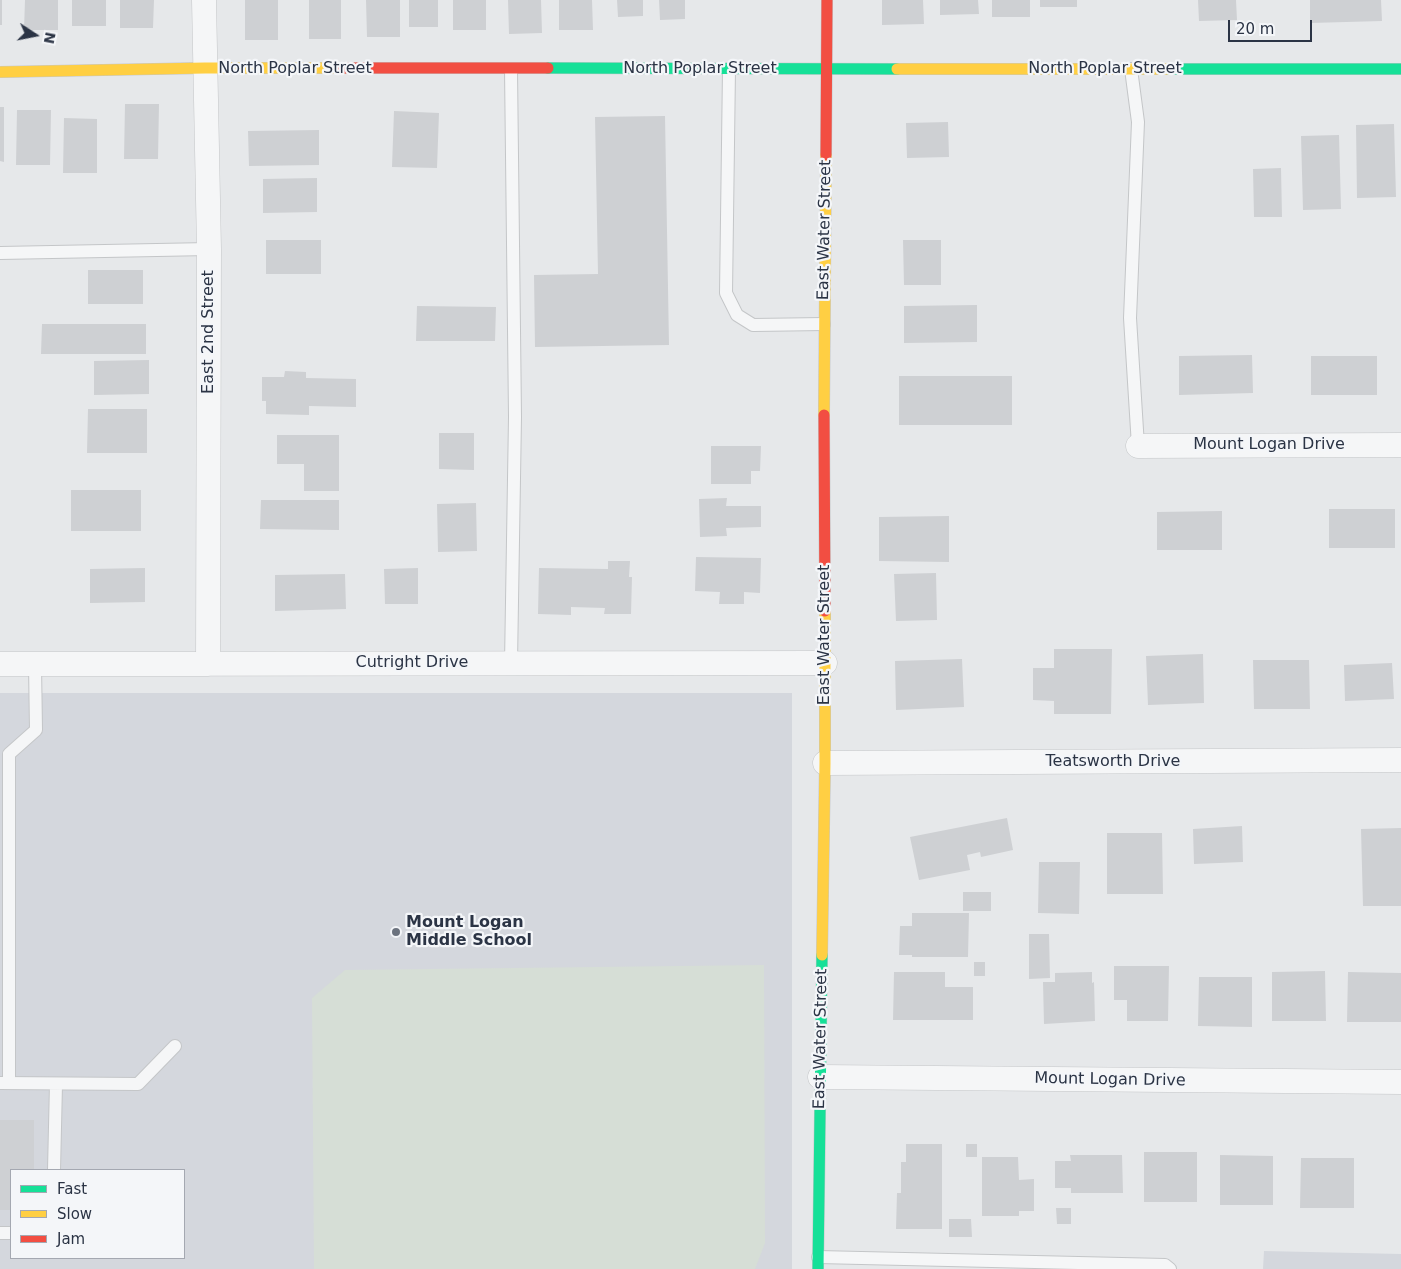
<!DOCTYPE html>
<html>
<head>
<meta charset="utf-8">
<style>
	body { margin:0 }
	#map { position:relative; width:1401px; height:1269px; overflow:hidden; background:#e6e8ea; font-family:"DejaVu Sans",sans-serif }
	canvas { display:block }
	.legend { position:absolute; left:10px; top:1169px; width:175px; height:90px; box-sizing:border-box; background:#f4f6f9; border:1px solid #a4a8b1; margin:0; padding:6px 9px; list-style:none; font-size:15px; color:#2b3445 }
	.legend li { display:flex; align-items:center; gap:10px; height:25px }
	.legend b { width:25px; border:1px solid #a4a8b1 }
	.north { position:absolute; left:10px; top:10px; width:50px; height:50px; -webkit-text-stroke:4px #f4f6f9; paint-order:stroke; rotate:101deg; font-size:14px; font-weight:700; line-height:20px; text-align:center; color:#2b3445 }
	.north::after { content:''; display:block; margin:auto; width:18px; height:22px; background:#2b3445; clip-path:polygon(50% 0,100% 100%,50% 72%,0 100%) }
	.scale { position:absolute; left:1228px; top:20px; width:84px; height:22px; box-sizing:border-box; border:2px solid #2b3445; border-top:0; padding-left:6px; font-size:15px; line-height:18px; white-space:nowrap; color:#2b3445; -webkit-text-stroke:4px #f4f6f9; paint-order:stroke }
</style>
</head>
<body>
<div id="map">
<canvas width="1401" height="1269"></canvas>
<ul class="legend">
<li><b style="height:6px;background:#16e098"></b>Fast</li>
<li><b style="height:6px;background:#ffcf43"></b>Slow</li>
<li><b style="height:6px;background:#f24e42"></b>Jam</li>
</ul>
<div class="north">N</div>
<div class="scale">20 m</div>
</div>
<script>
const c = document.querySelector('canvas').getContext('2d');
c.lineJoin = 'round';
function paint(path, color) { c.fillStyle = color; c.fill(path, 'evenodd'); }
const shape = rows => new Path2D(rows.map(r => 'M' + r).join(''));
function strokePath(path, color, width, dash) { c.strokeStyle = color; c.lineWidth = width; c.lineCap = dash ? 'butt' : 'round'; c.setLineDash(dash || []); c.stroke(path); }
function write(font, color, halo, rows, align = 'center') {
  c.font = font + ' "DejaVu Sans",sans-serif'; c.lineWidth = 4.5; c.setLineDash([]); c.textBaseline = 'middle'; c.strokeStyle = halo; c.fillStyle = color; for (const [text, x, y, turn = 0] of rows) {
    c.save(); c.translate(x, y); c.rotate((+turn || 0) * Math.PI / 180); c.textAlign = isNaN(turn) ? turn : align; if (halo) c.strokeText(text, 0, 0); c.fillText(text, 0, 0); c.restore();
  }
}
paint(shape([
	[0,693,792,693,792,1269,0,1269],
	[11,1170,184,1170,184,1258,11,1258],
	[1264,1251,1401,1254,1401,1269,1263,1269]
]), '#d4d7dd');
paint(shape([
	[764,965,765,1243,755,1269,314,1269,312,998,345,970]
]), '#d6ded6');
paint(shape([
	[0,0,2,0,2,25,0,25],
	[25,0,58,0,58,30,24,30],
	[72,0,106,0,106,26,72,26],
	[120,0,154,0,153,28,120,28],
	[245,0,278,0,278,40,245,40],
	[309,0,341,0,341,39,309,39],
	[366,0,400,0,400,37,367,37],
	[409,0,438,0,438,27,409,27],
	[453,0,486,0,486,30,453,30],
	[508,0,541,0,542,33,509,34],
	[559,0,592,0,593,30,559,30],
	[617,0,643,0,643,16,618,17],
	[659,0,685,0,685,19,660,20],
	[882,0,923,0,924,24,882,25],
	[940,0,978,0,979,14,940,15],
	[992,0,1030,0,1030,17,992,17],
	[1040,0,1077,0,1077,7,1040,7],
	[1198,0,1236,0,1237,20,1199,21],
	[1310,0,1381,0,1382,21,1310,23],
	[125,104,159,104,158,159,124,159],
	[0,107,4,107,4,162,0,161],
	[17,110,51,110,50,165,16,165],
	[394,111,439,113,437,168,392,167],
	[665,116,669,345,535,347,534,275,598,274,595,117],
	[64,118,97,119,97,173,63,173],
	[948,122,949,157,907,158,906,123],
	[1394,124,1396,197,1357,198,1356,125],
	[319,130,319,165,249,166,248,131],
	[1339,135,1341,209,1303,210,1301,136],
	[1281,168,1282,217,1254,217,1253,169],
	[317,178,317,212,263,213,263,179],
	[266,240,321,240,321,274,266,274],
	[903,240,941,240,941,285,904,285],
	[88,270,143,270,143,304,88,304],
	[977,305,977,342,904,343,904,306],
	[417,306,496,307,495,341,416,341],
	[42,324,146,324,146,354,41,354],
	[1252,355,1253,393,1179,395,1179,356],
	[1311,356,1377,356,1377,395,1311,395],
	[149,360,149,394,94,395,94,361],
	[285,371,306,372,306,378,356,379,356,407,309,406,309,415,266,414,266,401,262,401,262,377,284,377],
	[899,376,1012,376,1012,425,899,425],
	[88,409,147,409,147,453,87,453],
	[439,433,474,433,474,470,439,469],
	[277,435,339,435,339,491,304,491,304,464,277,464],
	[711,446,761,446,760,471,751,471,751,484,711,484],
	[71,490,141,490,141,531,71,531],
	[727,498,726,506,761,506,761,527,726,528,727,536,700,537,699,499],
	[261,500,339,500,339,530,260,529],
	[476,503,477,551,438,552,437,504],
	[1329,509,1395,509,1395,548,1329,548],
	[1222,511,1222,550,1157,550,1157,512],
	[949,516,949,562,879,561,879,517],
	[696,557,761,558,760,593,744,592,744,604,719,604,720,592,695,591],
	[608,561,630,561,629,577,632,577,631,614,604,614,605,608,571,607,571,615,538,614,539,568,608,569],
	[145,568,145,602,90,603,90,569],
	[418,568,418,604,385,604,384,569],
	[936,573,937,620,896,621,894,574],
	[345,574,346,609,275,611,275,575],
	[1054,649,1112,649,1111,714,1054,714,1054,701,1033,700,1033,668,1054,668],
	[1203,654,1204,703,1148,705,1146,656],
	[962,659,964,707,896,710,895,661],
	[1253,660,1309,660,1310,709,1254,709],
	[1392,663,1394,699,1345,701,1344,665],
	[1007,818,1013,850,981,857,980,852,967,855,970,870,919,880,910,837],
	[1242,826,1243,862,1194,864,1193,829],
	[1401,828,1401,906,1363,906,1361,829],
	[1107,833,1162,833,1163,894,1107,894],
	[1039,862,1080,862,1079,914,1038,913],
	[963,892,991,892,991,911,963,911],
	[912,913,969,913,968,957,912,957,912,955,899,955,900,926,912,926],
	[1029,934,1049,934,1050,978,1029,979],
	[974,962,985,962,985,976,974,976],
	[1114,966,1169,966,1168,1021,1127,1021,1127,1000,1114,1000],
	[1325,971,1326,1021,1272,1021,1272,972],
	[894,972,945,972,945,987,973,987,973,1020,893,1020],
	[1092,972,1092,983,1094,982,1095,1021,1044,1024,1043,982,1055,982,1055,973],
	[1348,972,1401,973,1401,1022,1347,1022],
	[1199,977,1252,977,1252,1027,1198,1026],
	[0,1120,34,1120,34,1170,11,1170,11,1210,0,1210],
	[906,1144,942,1144,942,1229,896,1229,897,1193,901,1193,901,1162,906,1162],
	[966,1144,977,1144,977,1157,966,1157],
	[1144,1152,1197,1152,1197,1202,1144,1202],
	[1070,1155,1122,1155,1123,1193,1071,1193,1071,1188,1055,1188,1055,1161,1071,1161],
	[1220,1155,1273,1156,1273,1205,1220,1205],
	[982,1157,1018,1157,1019,1180,1034,1179,1034,1211,1019,1211,1019,1216,982,1216],
	[1301,1158,1354,1158,1354,1208,1300,1208],
	[1056,1208,1071,1208,1071,1224,1057,1224],
	[949,1219,971,1219,972,1237,949,1237]
]), '#ced0d3');
const lane = shape([
	[729,69,726,293,737,315,753,325,824,324],
	[1131,69,1138,122,1130,318,1138,446],
	[0,253,209,249],
	[511,663,515,417,511,69],
	[0,1083,138,1084,175,1046],
	[9,1083,9,754,36,730,35,665],
	[54,1170,56,1084],
	[0,1233,11,1233],
	[818,1257,1165,1265,1170,1269]
]);
const street = shape([
	[204,0,209,249,208,664],
	[1138,446,1401,445],
	[0,664,825,663],
	[825,763,1401,760],
	[820,1077,1401,1082]
]);
const fast = shape([
	[548,68,897,69],
	[1169,69,1401,69],
	[818,1269,822,955]
]);
const slow = shape([
	[897,69,1169,69],
	[0,72,205,68,343,68],
	[824,415,826,155],
	[822,955,825,763,825,611]
]);
const jam = shape([
	[343,68,548,68],
	[826,155,827,0],
	[824,415,825,611]
]);
strokePath(lane, '#c4c6c8', 14);
strokePath(street, '#c4c6c8', 25);
strokePath(fast, '#c4c6c8', 12);
strokePath(slow, '#c4c6c8', 12);
strokePath(jam, '#c4c6c8', 12);
strokePath(lane, '#f5f6f7', 12);
strokePath(street, '#f5f6f7', 24);
strokePath(fast, '#16e098', 11);
strokePath(slow, '#ffcf43', 11);
strokePath(jam, '#f24e42', 11);
for (const [x, y, r, color] of [
	[396,932,5,"#6c737f"]
]) { const dot = new Path2D(); dot.arc(x, y, r, 0, 2 * Math.PI); c.fillStyle = color; c.fill(dot); strokePath(dot, '#f4f6f9', 2); }
write('16px', '#2b3445', '#f4f6f9', [
	["North Poplar Street",295,69],
	["North Poplar Street",700,69],
	["North Poplar Street",1105,69],
	["East Water Street",825,230,-89],
	["East 2nd Street",209,332,-90],
	["Mount Logan Drive",1269,445],
	["East Water Street",825,635,-90],
	["Cutright Drive",412,663],
	["Teatsworth Drive",1113,762],
	["East Water Street",821,1039,-89],
	["Mount Logan Drive",1110,1080,1]
]);
write('bold 16px', '#2b3445', '#f4f6f9', [
	["Mount Logan",406,923],
	["Middle School",406,941]
], 'left');
</script>
</body>
</html>
